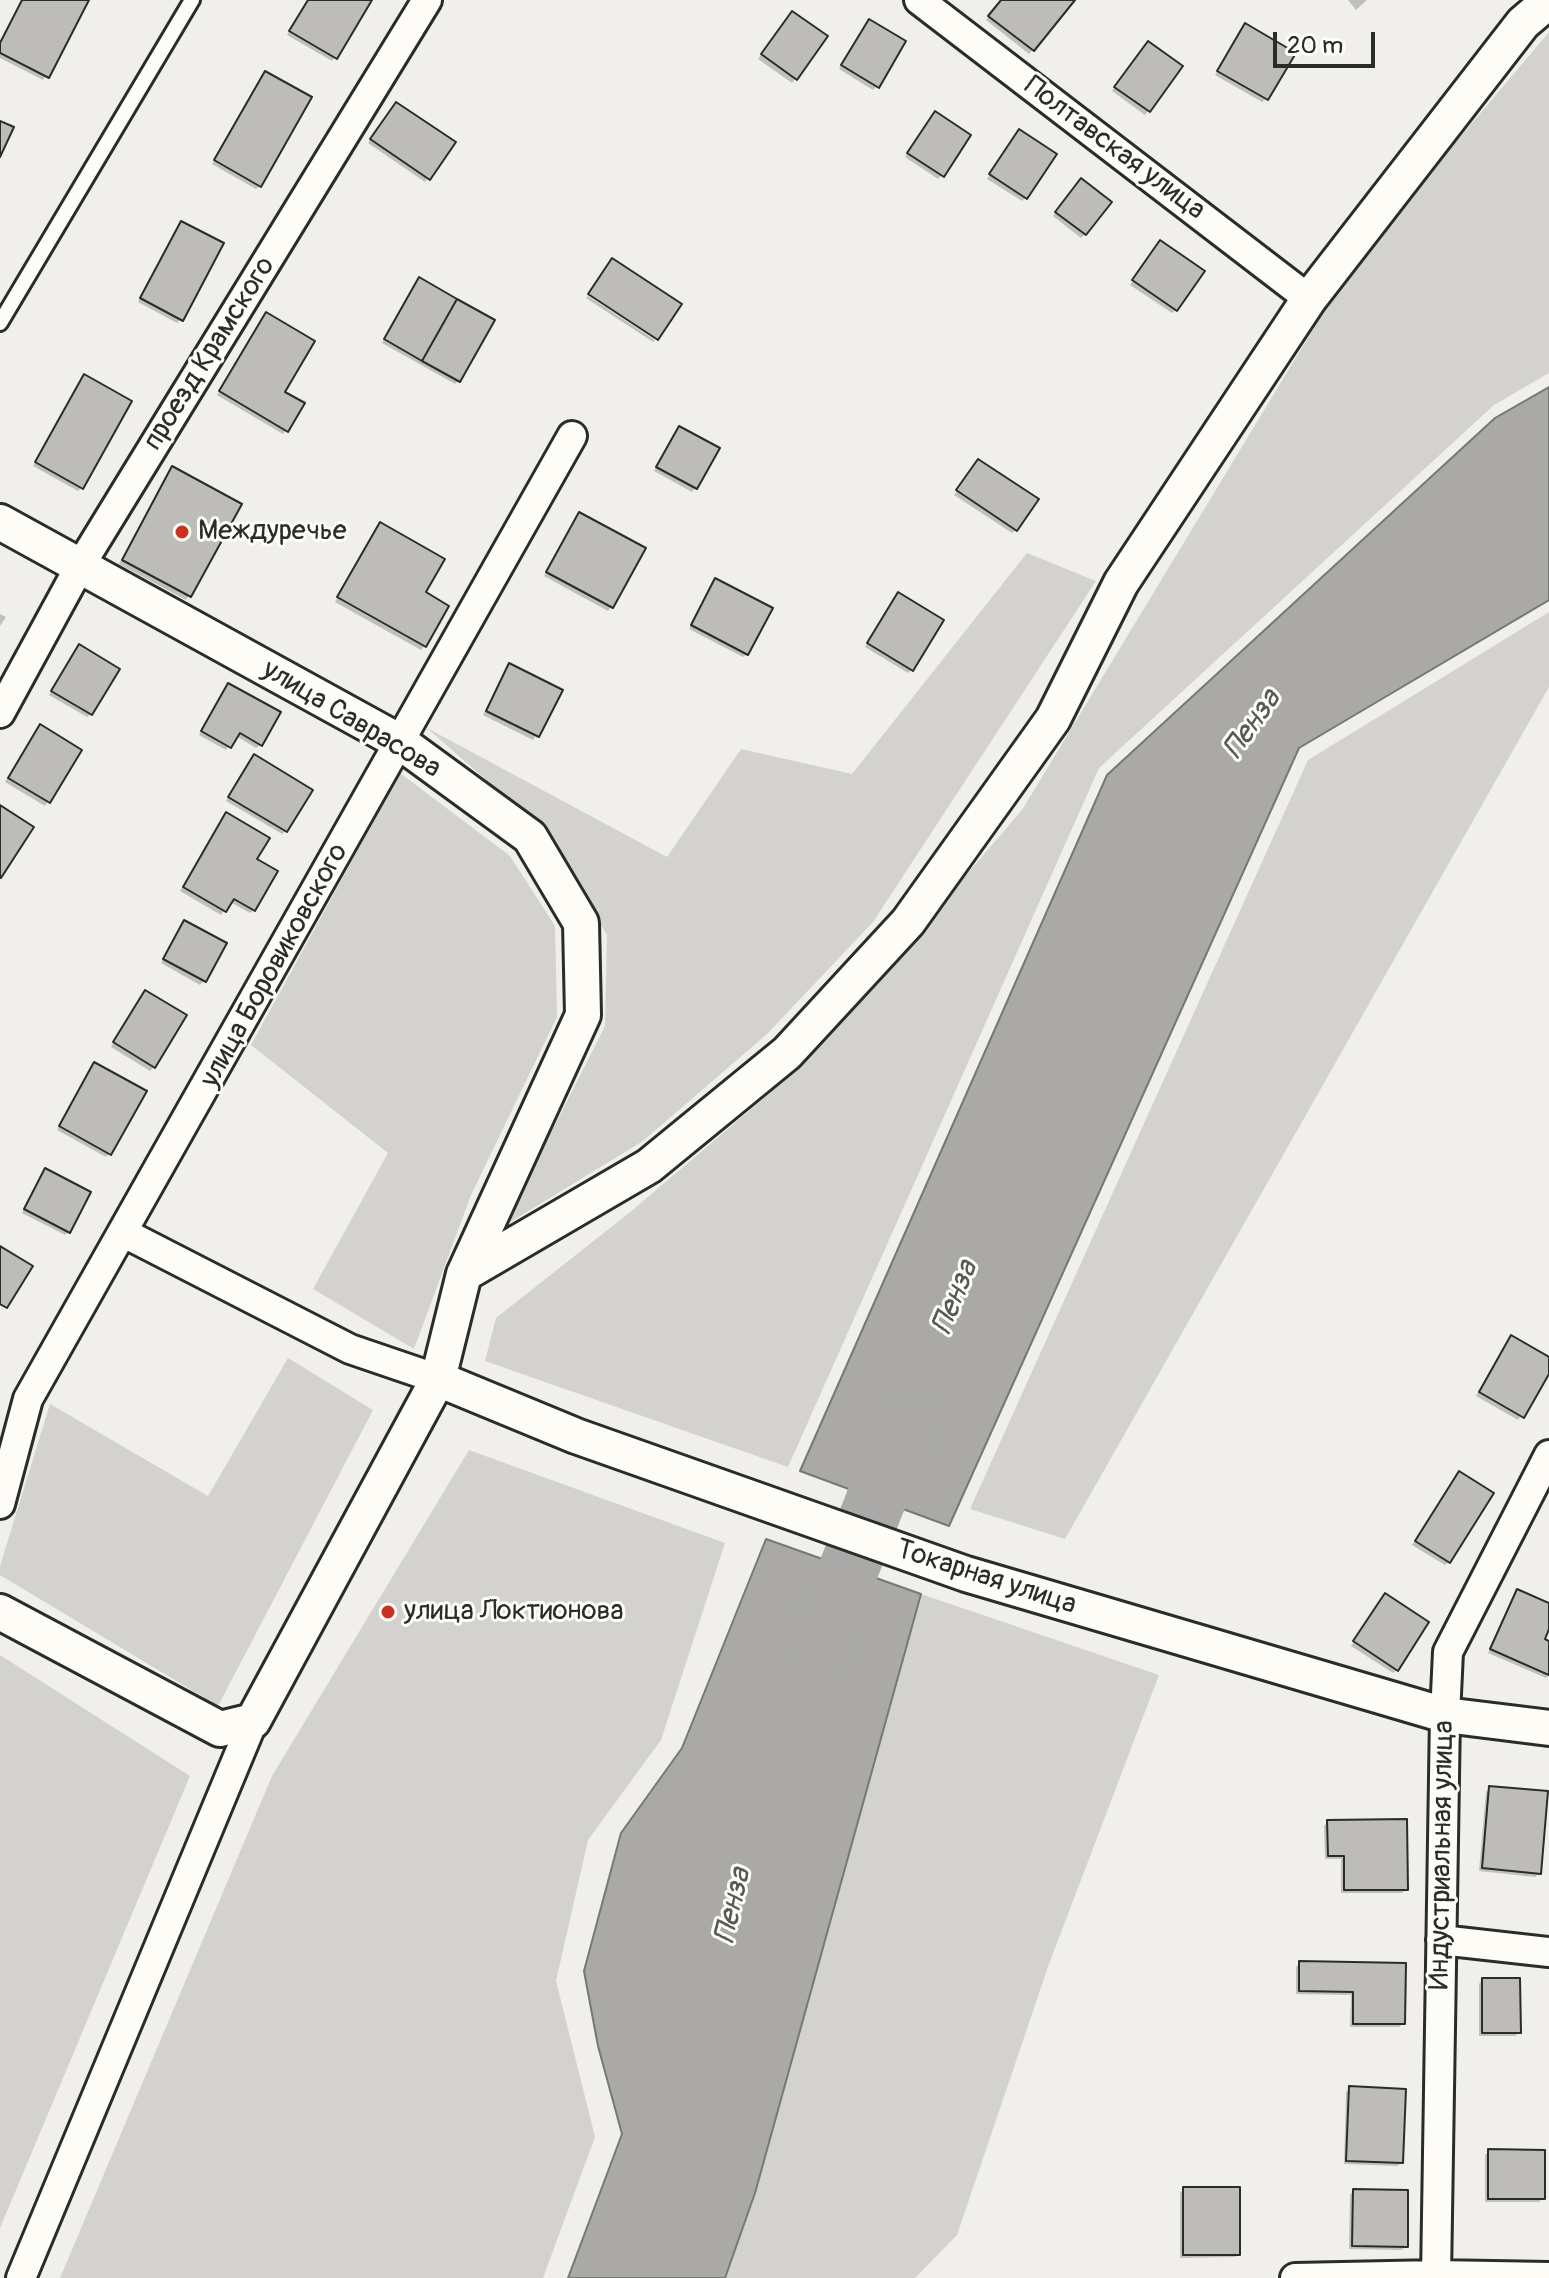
<!DOCTYPE html>
<html>
<head>
<meta charset="utf-8">
<style>
	body { margin:0 }
	#map { position:relative; width:1549px; height:2278px; overflow:hidden; background:#f0efeb; font-family:Pangolin,sans-serif }
	canvas { display:block }
	.scale { position:absolute; left:1273px; top:32px; width:102px; height:36px; box-sizing:border-box; border:4px solid #2b2b2b; border-top:0; padding-left:10px; font-size:24px; line-height:28px; white-space:nowrap; color:#2b2b2b; -webkit-text-stroke:6px #fdfcf7; paint-order:stroke }
</style>
</head>
<body>
<div id="map">
<canvas width="1549" height="2278"></canvas>
<div class="scale">20 m</div>
</div>
<script>
const c = document.querySelector('canvas').getContext('2d');
c.lineJoin = 'round';
function paint(path, color) { c.fillStyle = color; c.fill(path, 'evenodd'); }
const shape = rows => new Path2D(rows.map(r => 'M' + r).join(''));
function strokePath(path, color, width, dash) { c.strokeStyle = color; c.lineWidth = width; c.lineCap = dash ? 'butt' : 'round'; c.setLineDash(dash || []); c.stroke(path); }
function write(font, color, halo, rows, align = 'center') {
  c.font = font + ' Pangolin,sans-serif'; c.lineWidth = 6; c.setLineDash([]); c.textBaseline = 'middle'; c.strokeStyle = halo; c.fillStyle = color; for (const [text, x, y, turn = 0] of rows) {
    c.save(); c.translate(x, y); c.rotate((+turn || 0) * Math.PI / 180); c.textAlign = isNaN(turn) ? turn : align; if (halo) c.strokeText(text, 0, 0); c.fillText(text, 0, 0); c.restore();
  }
}
paint(shape([
	[1549,32,1549,373,1494,405,1099,768,788,1467,485,1361,496,1318,629,1213,802,1066,1022,810,1352,265],
	[1027,553,1096,581,873,922,767,1034,643,1141,504,1226,605,1026,607,935,543,830,427,728,667,857,741,749,852,774],
	[1549,612,1549,687,1065,1539,970,1509,1308,760],
	[400,773,510,856,555,926,557,1017,471,1195,414,1349,313,1289,388,1153,251,1045],
	[288,1358,373,1410,218,1706,0,1575,0,1566,50,1404,208,1496],
	[469,1450,725,1543,661,1740,588,1840,556,1981,595,2137,543,2278,60,2278,272,1776],
	[921,1594,1159,1675,1049,1964,957,2235,915,2278,725,2278,755,2193],
	[0,1655,190,1776,0,2228]
]), '#d3d2cf');
const water = shape([
	[1549,387,1549,600,1299,748,949,1526,800,1471,1107,775,1495,418,1549,387],
	[766,1539,921,1594,755,2193,725,2278,568,2278,622,2134,598,2046,584,1971,621,1833,682,1748,766,1539]
]);
paint(water, '#aaa9a7');
strokePath(water, '#777775', 2);
paint(shape([
	[22,0,86,0,43,80,0,58,0,42],
	[308,0,370,0,332,61,287,35],
	[1002,0,1073,0,1029,54,986,20],
	[1348,0,1367,0,1356,10],
	[788,17,825,37,792,83,758,59],
	[869,21,877,86,873,90,839,69],
	[1242,29,1266,99,1262,102,1215,75],
	[1145,47,1180,67,1145,115,1112,91],
	[262,77,260,186,256,189,212,164],
	[393,108,428,178,425,182,368,143],
	[931,117,942,175,938,179,905,157],
	[1015,135,1026,197,1022,201,987,179],
	[1077,184,1085,234,1081,238,1053,216],
	[182,223,181,319,177,323,138,302],
	[1157,247,1176,310,1172,313,1130,285],
	[416,283,458,381,455,384,382,343],
	[588,296,655,340,653,342,586,298],
	[263,318,282,393,286,430,283,434,217,395],
	[81,380,82,487,78,491,33,466],
	[679,428,695,488,692,492,654,471],
	[975,465,1016,530,1012,533,954,495],
	[169,472,239,505,186,600,119,564],
	[579,514,611,607,608,611,544,576],
	[377,528,423,593,424,646,421,650,335,602],
	[712,584,747,654,743,657,689,629],
	[895,599,911,670,908,673,865,647],
	[0,614,6,617,0,626],
	[76,650,91,714,87,717,49,695],
	[506,670,560,691,533,740,483,715],
	[228,685,260,745,256,748,236,736,226,750,199,735],
	[37,730,79,750,45,806,5,782],
	[250,760,285,831,282,834,226,801],
	[223,818,254,859,254,910,250,913,230,902,221,915,180,891],
	[181,926,204,981,200,985,161,963],
	[141,996,154,1067,150,1071,111,1047],
	[91,1068,109,1154,106,1157,57,1130],
	[42,1174,69,1231,65,1235,22,1213],
	[1508,1341,1549,1359,1549,1370,1518,1420,1476,1396],
	[1459,1473,1449,1562,1445,1565,1412,1545],
	[1518,1591,1549,1606,1549,1624,1542,1640,1549,1643,1549,1675,1546,1678,1488,1653],
	[1381,1599,1397,1670,1393,1673,1351,1646],
	[1490,1788,1539,1873,1535,1877,1479,1871,1486,1792],
	[1328,1822,1406,1889,1402,1893,1341,1893,1341,1859,1325,1859,1324,1826],
	[1300,1963,1404,1965,1403,2024,1399,2027,1350,2027,1351,1995,1296,1994,1296,1967],
	[1482,1980,1519,2033,1515,2036,1479,2036,1479,1984],
	[1350,2089,1401,2162,1398,2166,1344,2164,1346,2092],
	[1489,2151,1543,2198,1539,2202,1485,2202,1485,2155],
	[1184,2189,1238,2254,1235,2257,1180,2258,1180,2193],
	[1354,2191,1406,2246,1402,2250,1349,2249,1350,2195]
]), '#0003');
strokePath(shape([
	[819,1644,906,1424]
]), '#aaa9a7', 60);
const building = shape([
	[22,0,89,0,49,78,0,53,0,43,22,0],
	[308,0,372,0,337,59,289,31,308,0],
	[1001,0,1075,0,1034,51,988,16,1001,0],
	[792,11,828,36,797,80,761,54,792,11],
	[869,19,906,41,879,88,841,65,869,19],
	[1245,23,1296,53,1268,100,1217,71,1245,23],
	[1148,41,1183,66,1150,112,1114,87,1148,41],
	[265,71,312,97,261,187,214,160,265,71],
	[396,102,456,142,430,180,370,139,396,102],
	[935,111,971,135,944,177,907,153,935,111],
	[0,121,14,127,0,157,0,121],
	[1019,129,1057,154,1027,199,989,174,1019,129],
	[1081,178,1112,202,1086,235,1055,212,1081,178],
	[181,221,224,243,183,321,140,298,181,221],
	[1160,240,1205,271,1177,311,1132,280,1160,240],
	[612,258,682,304,658,340,588,294,612,258],
	[419,277,457,299,422,361,384,339,419,277],
	[457,299,495,320,460,382,422,361,457,299],
	[266,312,315,341,285,392,305,403,288,432,219,391,266,312],
	[84,374,132,401,83,489,35,462,84,374],
	[679,426,720,448,697,489,656,467,679,426],
	[978,459,1039,499,1017,531,956,490,978,459],
	[172,466,242,504,191,597,122,560,172,466],
	[579,512,646,548,613,608,546,572,579,512],
	[380,522,445,559,426,592,449,606,426,647,337,597,380,522],
	[715,578,773,608,748,655,691,625,715,578],
	[898,592,944,620,913,671,867,643,898,592],
	[79,644,120,669,92,715,51,691,79,644],
	[509,663,563,690,539,737,486,711,509,663],
	[228,683,281,712,262,746,240,733,231,748,201,731,228,683],
	[40,724,82,750,50,803,8,778,40,724],
	[254,754,313,790,287,832,228,797,254,754],
	[0,805,34,827,1,878,0,878,0,805],
	[226,812,270,838,257,859,278,871,255,911,234,899,226,912,183,887,226,812],
	[184,920,227,943,206,982,163,959,184,920],
	[145,990,187,1015,155,1068,113,1042,145,990],
	[94,1062,147,1091,111,1155,59,1126,94,1062],
	[45,1168,91,1192,70,1233,24,1209,45,1168],
	[0,1246,33,1266,7,1308,0,1304,0,1246],
	[1511,1335,1549,1357,1549,1374,1524,1418,1479,1392,1511,1335],
	[1459,1471,1494,1493,1450,1563,1415,1541,1459,1471],
	[1517,1589,1549,1603,1549,1629,1545,1639,1549,1641,1549,1675,1490,1649,1517,1589],
	[1385,1593,1429,1622,1398,1671,1353,1641,1385,1593],
	[1489,1786,1548,1791,1541,1874,1482,1868,1489,1786],
	[1407,1819,1408,1890,1344,1890,1344,1856,1328,1856,1327,1820,1407,1819],
	[1299,1961,1406,1963,1405,2024,1353,2024,1353,1992,1299,1991,1299,1961],
	[1482,1978,1520,1978,1521,2033,1482,2033,1482,1978],
	[1349,2086,1406,2089,1403,2163,1346,2161,1349,2086],
	[1488,2149,1545,2150,1545,2199,1488,2199,1488,2149],
	[1183,2187,1240,2187,1240,2255,1183,2255,1183,2187],
	[1353,2189,1408,2190,1408,2247,1352,2246,1353,2189]
]);
paint(building, '#bdbcb8');
strokePath(building, '#2b2b2b', 2);
const service = shape([
	[0,323,192,0]
]);
const minor = shape([
	[919,0,1309,299],
	[0,713,80,566,427,0],
	[124,1233,350,1349,438,1379],
	[0,1504,28,1399,572,436],
	[1441,1940,1549,1952],
	[21,2278,253,1721],
	[1295,2278,1436,2275,1549,2277],
	[1436,2278,1445,1715,1448,1652,1549,1455]
]);
const tertiary = shape([
	[0,522,400,742,530,837,581,923,583,1015,464,1274],
	[438,1379,576,1436,966,1574,1445,1715,1549,1728],
	[0,1612,220,1729,253,1721,438,1379,464,1274,649,1166,787,1053,908,922,1053,719,1121,583,1309,299,1523,23,1549,1]
]);
strokePath(service, '#2b2b2b', 20);
strokePath(minor, '#2b2b2b', 34);
strokePath(tertiary, '#2b2b2b', 40);
strokePath(service, '#fdfcf7', 14);
strokePath(minor, '#fdfcf7', 28);
strokePath(tertiary, '#fdfcf7', 34);
for (const [x, y, r, color] of [
	[182,532,8,"#c8321e"],
	[388,1612,8,"#c8321e"]
]) { const dot = new Path2D(); dot.arc(x, y, r, 0, 2 * Math.PI); c.fillStyle = color; c.fill(dot); strokePath(dot, '#fdfcf7', 3); }
write('28px', '#2b2b2b', '#fdfcf7', [
	["Полтавская улица",1114,149,37],
	["проезд Крамского",210,354,-58],
	["улица Саврасова",351,720,31],
	["улица Боровиковского",275,966,-61],
	["Токарная улица",986,1578,18],
	["Индустриальная улица",1443,1855,-89]
]);
write('28px', '#2b2b2b', '#fdfcf7', [
	["Междуречье",198,532],
	["улица Локтионова",404,1612]
], 'left');
write('italic 30px', '#575756', '#fdfcf7', [
	["Пенза",1253,725,-55],
	["Пенза",956,1298,-68],
	["Пенза",734,1906,-77]
]);
</script>
</body>
</html>
